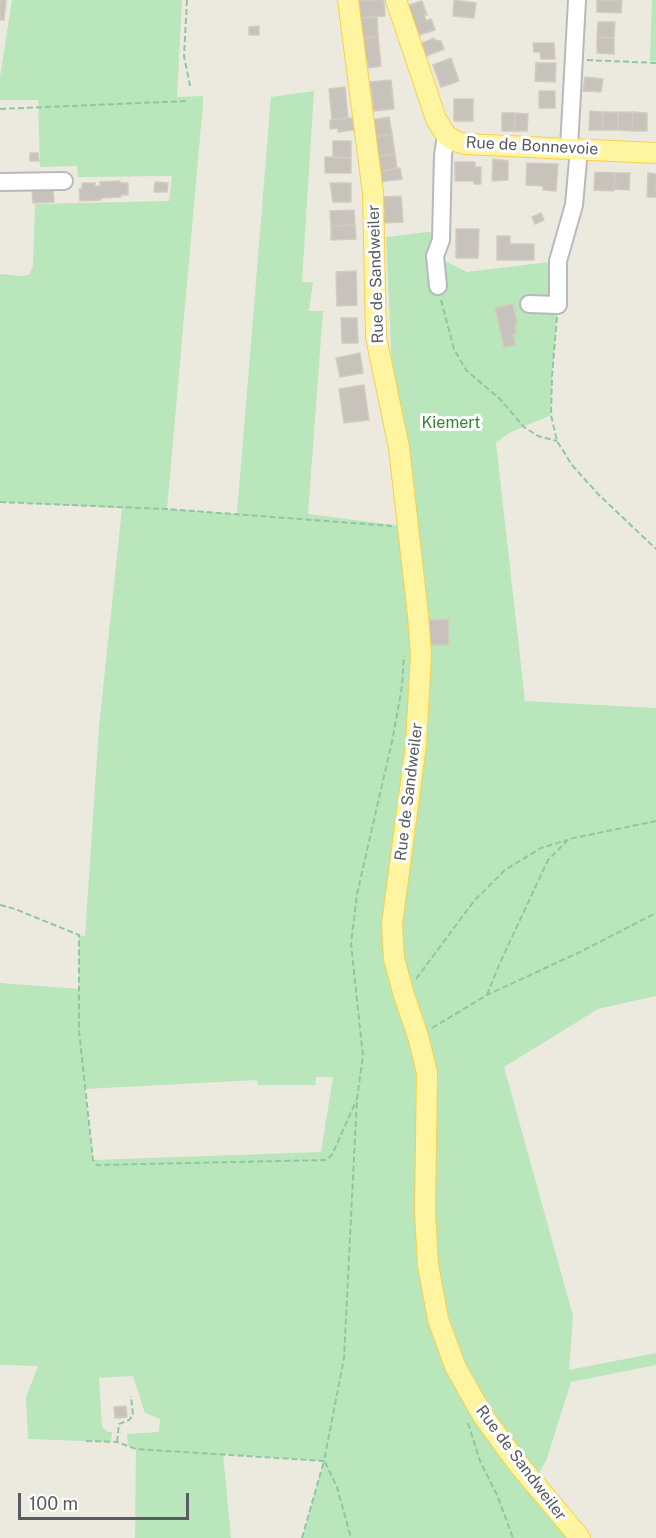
<!DOCTYPE html>
<html>
<head>
<meta charset="utf-8">
<style>
	body { margin:0 }
	#map { position:relative; width:656px; height:1538px; overflow:hidden; background:#eceadf; font-family:"Public Sans",sans-serif }
	canvas { display:block }
	.scale { position:absolute; left:18px; top:1493px; width:171px; height:27px; box-sizing:border-box; border:3px solid #585b61; border-top:0; padding-left:8px; font-size:18px; line-height:21px; white-space:nowrap; color:#585b61; -webkit-text-stroke:4px #fff; paint-order:stroke }
</style>
</head>
<body>
<div id="map">
<canvas width="656" height="1538"></canvas>
<div class="scale">100 m</div>
</div>
<script>
const c = document.querySelector('canvas').getContext('2d');
c.lineJoin = 'round';
function paint(path, color) { c.fillStyle = color; c.fill(path, 'evenodd'); }
const shape = rows => new Path2D(rows.map(r => 'M' + r).join(''));
function strokePath(path, color, width, dash) { c.strokeStyle = color; c.lineWidth = width; c.lineCap = dash ? 'butt' : 'round'; c.setLineDash(dash || []); c.stroke(path); }
function write(font, color, halo, rows, align = 'center') {
  c.font = font + ' "Public Sans",sans-serif'; c.lineWidth = 6; c.setLineDash([]); c.textBaseline = 'middle'; c.strokeStyle = halo; c.fillStyle = color; for (const [text, x, y, turn = 0] of rows) {
    c.save(); c.translate(x, y); c.rotate((+turn || 0) * Math.PI / 180); c.textAlign = isNaN(turn) ? turn : align; if (halo) c.strokeText(text, 0, 0); c.fillText(text, 0, 0); c.restore();
  }
}
paint(shape([
	[12,0,182,0,177,97,203,96,203,103,167,509,237,514,271,97,314,91,302,282,313,282,309,311,323,311,308,514,409,527,392,370,386,237,428,232,440,234,435,256,467,272,558,261,558,305,552,376,551,415,509,433,496,443,525,701,656,708,656,996,598,1009,504,1067,573,1316,569,1370,656,1353,656,1365,571,1382,546,1461,537,1476,575,1538,302,1538,324,1461,223,1454,231,1538,135,1538,136,1449,128,1446,127,1434,159,1432,160,1419,145,1413,133,1376,99,1378,102,1427,108,1432,112,1432,111,1442,28,1439,26,1397,38,1366,0,1365,0,983,79,989,79,935,85,936,99,727,122,508,0,502,0,274,21,276,29,275,33,266,35,204,169,201,172,176,78,177,77,166,40,167,38,100,0,100,0,77],
	[316,1077,333,1077,321,1152,93,1160,85,1089,257,1080,258,1085,315,1085],
	[652,0,656,0,656,61,650,61]
]), '#b9e6bb');
const building = shape([
	[0,0,6,0,4,20,0,20,0,0],
	[357,0,384,0,385,16,358,18,357,0],
	[454,0,476,3,474,18,453,16,454,0],
	[597,0,622,0,621,13,597,12,597,0],
	[422,1,427,15,424,15,426,21,431,19,435,30,420,35,406,6,422,1],
	[377,17,378,36,361,38,358,18,377,17],
	[598,22,615,22,614,38,597,37,598,22],
	[259,26,259,35,249,35,249,27,259,26],
	[378,36,381,66,368,68,368,60,363,60,361,38,378,36],
	[597,37,614,38,614,54,597,53,597,37],
	[434,38,435,40,441,41,444,49,424,57,420,44,434,38],
	[533,43,554,43,555,59,541,59,540,52,534,52,533,43],
	[451,58,459,81,441,87,433,65,451,58],
	[536,63,556,63,555,82,535,81,536,63],
	[585,77,603,79,601,92,583,91,585,77],
	[391,80,394,109,374,111,370,82,391,80],
	[345,87,348,118,332,120,329,89,345,87],
	[539,91,555,91,555,108,539,108,539,91],
	[454,99,473,99,473,121,454,121,454,99],
	[590,111,603,112,603,130,589,130,590,111],
	[603,112,618,112,618,130,603,130,603,112],
	[618,112,633,112,632,131,618,130,618,112],
	[633,112,647,113,647,131,632,131,633,112],
	[502,113,515,113,515,131,502,131,502,113],
	[515,113,528,114,527,131,515,131,515,113],
	[389,117,392,134,374,137,372,120,389,117],
	[353,118,354,130,338,132,338,128,330,129,330,120,353,118],
	[392,134,395,154,377,157,374,137,392,134],
	[333,141,351,141,351,158,333,157,333,141],
	[30,153,38,153,39,161,30,161,30,153],
	[395,154,397,168,379,172,377,157,395,154],
	[325,157,351,158,351,173,325,173,325,157],
	[493,159,508,161,508,180,492,181,493,159],
	[455,162,475,162,475,167,481,167,481,184,474,184,474,181,455,181,455,162],
	[527,163,558,164,556,191,543,190,543,186,526,185,527,163],
	[400,168,402,179,380,182,379,172,400,168],
	[595,172,615,173,614,191,594,190,595,172],
	[615,173,630,173,629,190,614,189,615,173],
	[648,173,656,174,656,197,647,197,648,173],
	[120,181,120,183,128,183,128,195,121,195,121,197,101,198,101,200,80,201,79,189,82,189,82,183,95,183,95,186,100,186,100,182,120,181],
	[155,182,168,183,167,192,154,192,155,182],
	[330,183,351,183,351,202,333,202,330,183],
	[53,188,54,202,33,203,32,189,53,188],
	[401,196,403,222,383,223,382,197,401,196],
	[354,210,355,225,331,226,330,211,354,210],
	[541,213,544,220,535,224,532,217,541,213],
	[355,225,356,239,331,240,331,226,355,225],
	[456,229,479,229,478,258,456,258,456,229],
	[497,236,510,236,510,244,534,244,534,260,497,260,497,236],
	[356,271,357,305,337,306,336,272,356,271],
	[513,304,517,323,515,324,516,333,513,334,515,345,504,347,495,308,513,304],
	[341,318,357,318,358,343,342,343,341,318],
	[360,353,363,373,340,377,336,358,360,353],
	[364,385,369,420,344,423,339,389,364,385],
	[448,619,449,645,430,645,429,620,448,619],
	[126,1406,127,1417,115,1418,114,1407,126,1406]
]);
paint(building, '#c7c3bc');
strokePath(building, '#d1ccbd', 1.5);
const minor = shape([
	[569,148,577,0],
	[0,182,64,181],
	[438,286,435,256,441,240,443,155,446,135],
	[529,304,558,305,558,261,574,205,579,149]
]);
const major = shape([
	[348,0,373,193,376,337,399,448,418,615,421,654,416,745,392,924,394,959,404,995,418,1036,427,1073,425,1212,428,1265,438,1319,455,1366,483,1416,519,1465,580,1538],
	[396,0,436,119,446,135,455,141,465,144,656,153]
]);
strokePath(minor, '#b7b9bf', 20);
strokePath(major, '#f8d04c', 22);
strokePath(shape([
	[187,0,184,56,190,86],
	[587,60,656,63],
	[0,109,187,101],
	[441,300,454,349,466,370,500,399,524,427,538,436,557,441],
	[557,317,552,376,551,415,557,441,572,465,598,494,656,549],
	[0,502,167,509,392,526],
	[0,905,15,909,79,935,79,1031,93,1160,97,1165,326,1160,332,1155,356,1101],
	[416,979,474,901,505,870,541,848,567,840],
	[487,995,499,965,548,860,569,839,656,821],
	[432,1028,487,995,582,951,656,913],
	[468,1423,480,1461,497,1495,513,1538],
	[86,1441,117,1442,136,1449,324,1461,344,1358,357,1098,363,1056,351,944,357,894,393,737,402,686,404,656],
	[117,1442,119,1424,129,1420,133,1415,131,1396],
	[325,1462,337,1487,351,1538],
	[302,1538,324,1461]
]), '#92c6a3', 2, [6, 3]);
strokePath(minor, '#fff', 16);
strokePath(major, '#fff5a1', 20);
write('16px', '#585b61', '#fff', [
	["Rue de Bonnevoie",532,146,3],
	["Rue de Sandweiler",376,274,-92],
	["Rue de Sandweiler",409,792,-83],
	["Rue de Sandweiler",521,1463,53]
]);
write('16px', '#318739', '#fff', [
	["Kiemert",451,423]
]);
</script>
</body>
</html>
